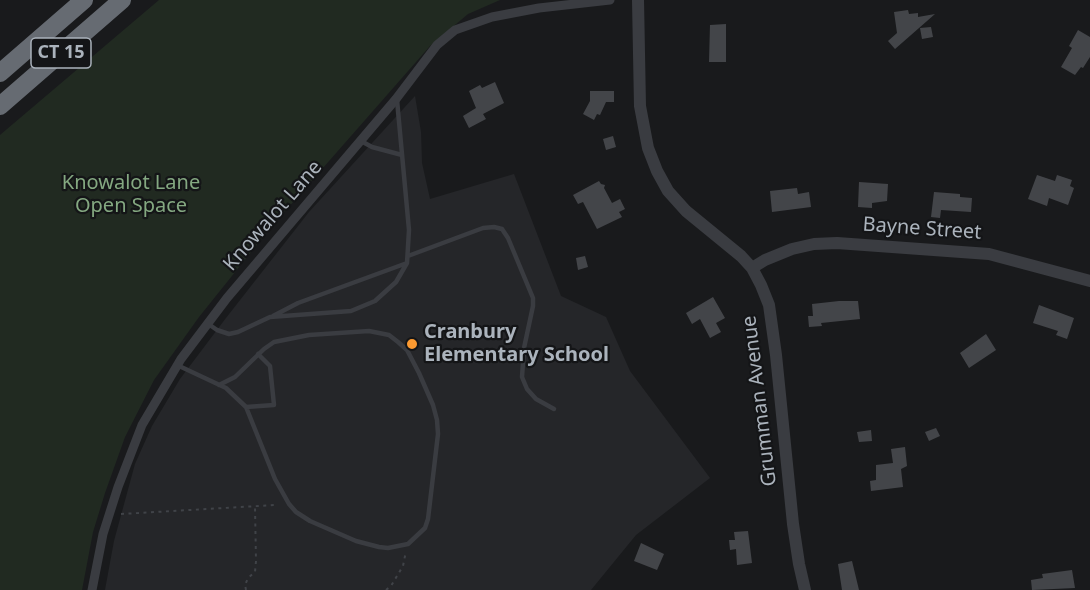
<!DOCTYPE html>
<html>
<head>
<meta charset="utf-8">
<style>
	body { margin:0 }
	canvas { display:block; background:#191a1c }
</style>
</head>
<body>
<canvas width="1090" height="590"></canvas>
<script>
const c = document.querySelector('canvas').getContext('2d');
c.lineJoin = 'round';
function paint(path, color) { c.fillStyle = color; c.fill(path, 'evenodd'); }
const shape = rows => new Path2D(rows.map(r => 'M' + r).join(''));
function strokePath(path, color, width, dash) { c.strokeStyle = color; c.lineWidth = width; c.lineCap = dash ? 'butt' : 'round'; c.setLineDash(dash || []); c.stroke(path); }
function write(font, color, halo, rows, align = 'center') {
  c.font = font + ' "Noto Sans",sans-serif'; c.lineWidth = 4.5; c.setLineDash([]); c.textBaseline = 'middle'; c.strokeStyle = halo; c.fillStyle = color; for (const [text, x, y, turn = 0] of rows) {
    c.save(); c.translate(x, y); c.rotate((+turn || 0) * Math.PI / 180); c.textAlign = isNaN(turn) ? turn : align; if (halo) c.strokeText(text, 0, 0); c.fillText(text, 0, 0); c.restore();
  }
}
paint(shape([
	[415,96,421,132,422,163,430,199,514,174,561,296,606,317,630,371,710,478,636,535,591,590,105,590,114,541,135,464,152,426,180,379,226,318,309,212]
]), '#252629');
paint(shape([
	[159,0,500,0,468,14,430,46,272,226,199,317,154,380,125,437,105,493,93,532,82,590,0,590,0,135]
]), '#212a21');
paint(shape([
	[908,10,909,14,918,13,918,17,935,14,895,49,888,41,897,33,894,12],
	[726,24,726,62,709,62,710,25],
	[931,27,933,37,922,39,920,28],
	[1078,30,1090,37,1090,57,1083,68,1081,67,1075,75,1061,67,1072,48,1069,46],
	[495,82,504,103,483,114,486,119,469,128,463,116,476,108,469,91,480,85,482,88],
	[590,91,614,91,614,102,606,102,600,115,597,114,594,120,583,114,590,101],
	[613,136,616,147,606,150,603,139],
	[1037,175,1055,181,1057,175,1072,180,1070,186,1074,188,1068,205,1049,198,1047,206,1028,199],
	[599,181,601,184,605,185,604,188,612,203,620,199,625,209,619,212,622,217,597,229,583,202,578,204,573,195],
	[859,182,888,184,887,201,872,203,872,208,858,207],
	[797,188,798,194,809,192,811,207,772,212,770,191],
	[934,192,960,194,960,197,972,198,971,212,941,210,940,218,931,217],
	[585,256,588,267,578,270,576,258],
	[713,297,725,318,716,323,721,332,710,338,700,319,692,324,686,313],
	[839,301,858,301,860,319,821,323,822,326,809,327,808,316,813,316,812,304],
	[1039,305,1074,318,1067,339,1056,335,1058,331,1033,323],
	[986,334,996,350,969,368,960,353],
	[936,428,940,436,929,441,925,432],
	[871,430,872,441,859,442,857,432],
	[905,447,907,466,901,469,903,487,871,491,870,481,876,480,876,465,893,463,891,449],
	[748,531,752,563,737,565,736,549,730,550,729,540,735,540,734,532],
	[641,543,664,554,657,570,634,561],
	[852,561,859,590,842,590,838,564],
	[1072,570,1075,588,1032,590,1031,580,1043,578,1042,574]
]), '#434549');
strokePath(shape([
	[121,514,275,505],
	[246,590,245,585,248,578,255,572,256,561,255,507],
	[386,590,391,586,403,566,406,551]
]), '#404348', 2, [3, 4.5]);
strokePath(shape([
	[361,141,372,147,402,155],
	[408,256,483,228,494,227,502,229,508,238,533,298,533,306,524,348,522,377,527,389,536,399,554,409],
	[273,316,298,303,407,263],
	[207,323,217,330,229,334,238,332,270,317,351,311,375,301,396,282,407,263,409,230,397,100],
	[177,365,226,388,246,407,275,479,289,504,296,512,310,521,356,541,379,547,388,548,408,544,425,528,428,519,438,434,437,420,433,405,419,373,407,350,398,342,389,335,369,331,309,335,274,342,264,349,235,377,219,385],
	[246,407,274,405,270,366,258,354]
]), '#3a3c41', 4.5);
strokePath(shape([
	[92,590,103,534,118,487,142,425,181,359,227,298,396,99,437,45,455,30,492,17,539,8,610,0]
]), '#3a3c41', 9);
strokePath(shape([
	[638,0,640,106,648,148,657,171,668,191,686,211,741,256,752,268,761,285,769,305,776,355,793,524,799,564,805,590],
	[752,268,765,260,792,249,814,244,837,243,989,254,1090,281]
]), '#3a3c41', 12);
strokePath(shape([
	[0,73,84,0],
	[0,106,122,0]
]), '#666b72', 18);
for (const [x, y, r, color] of [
	[412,344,6,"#fc9a31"]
]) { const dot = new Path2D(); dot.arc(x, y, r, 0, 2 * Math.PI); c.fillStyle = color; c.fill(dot); strokePath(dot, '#141517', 2); }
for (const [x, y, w] of [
	[61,53,60]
]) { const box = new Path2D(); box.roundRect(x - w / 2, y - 15, w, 30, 4.5); c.fillStyle = '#141517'; c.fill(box); strokePath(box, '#abb3bc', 1.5); }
write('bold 18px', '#abb3bc', null, [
	["CT 15",61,53]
]);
write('20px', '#84a881', '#141517', [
	["Knowalot Lane",131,183],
	["Open Space",131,206]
]);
write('20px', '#abb3bc', '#141517', [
	["Knowalot Lane",273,216,-49],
	["Bayne Street",922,229,4],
	["Grumman Avenue",760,401,-97]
]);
write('bold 20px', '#abb3bc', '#141517', [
	["Cranbury",424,332],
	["Elementary School",424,355]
], 'left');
</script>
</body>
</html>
